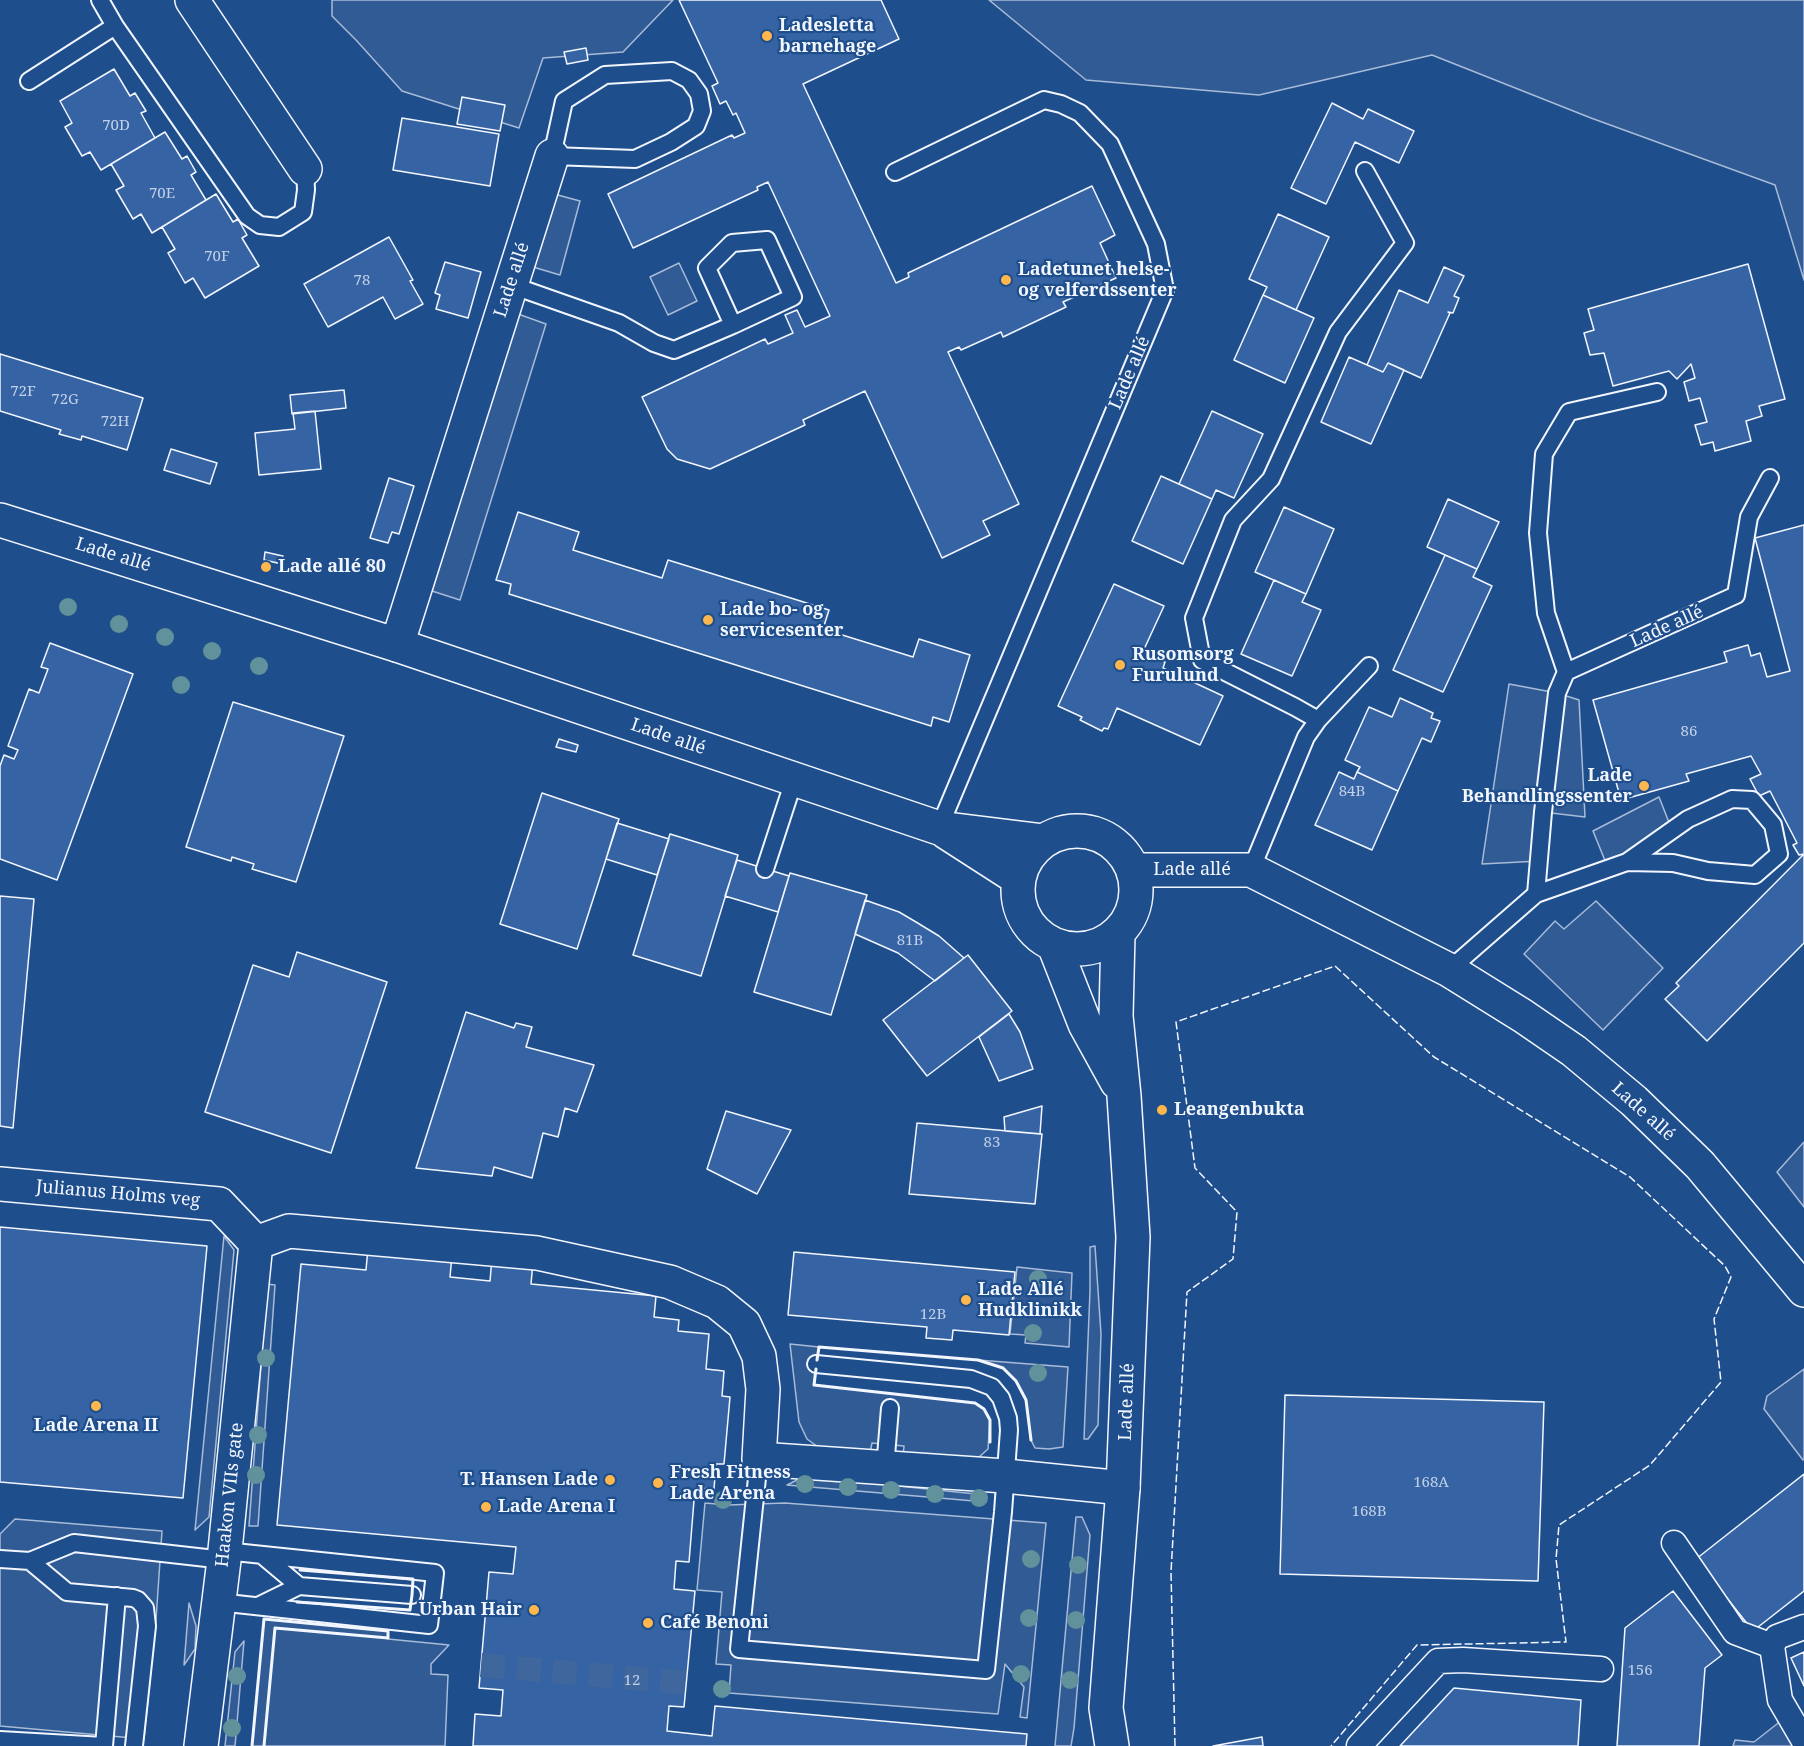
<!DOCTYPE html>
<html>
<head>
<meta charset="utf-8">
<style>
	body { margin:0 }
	canvas { display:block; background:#1f4e8c }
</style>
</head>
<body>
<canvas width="1804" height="1746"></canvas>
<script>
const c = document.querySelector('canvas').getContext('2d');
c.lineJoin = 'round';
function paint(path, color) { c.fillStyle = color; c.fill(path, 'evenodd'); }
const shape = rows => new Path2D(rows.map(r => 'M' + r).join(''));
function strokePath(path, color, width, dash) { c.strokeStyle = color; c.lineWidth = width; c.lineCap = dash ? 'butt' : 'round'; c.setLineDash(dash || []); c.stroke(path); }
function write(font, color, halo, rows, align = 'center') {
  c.font = font + ' "Noto Serif",serif'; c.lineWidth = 4.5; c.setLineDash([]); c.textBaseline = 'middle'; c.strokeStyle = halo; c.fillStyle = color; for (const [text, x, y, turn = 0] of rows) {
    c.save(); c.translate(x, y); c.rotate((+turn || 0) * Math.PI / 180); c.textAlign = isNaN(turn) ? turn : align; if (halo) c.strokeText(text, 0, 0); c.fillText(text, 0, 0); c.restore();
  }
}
const built = shape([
	[332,0,673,0,623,52,543,58,519,128,402,91,356,40,332,16,332,0],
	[989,0,1804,0,1804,280,1775,185,1591,118,1432,55,1259,95,1086,80,989,0],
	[554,194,580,201,560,275,533,267,554,194],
	[679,263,697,301,668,315,650,277,679,263],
	[518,314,546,324,460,600,432,591,518,314],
	[1509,684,1557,693,1579,700,1585,817,1543,812,1539,861,1482,864,1509,684],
	[1659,797,1672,830,1608,868,1593,831,1659,797],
	[1596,901,1663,968,1603,1030,1524,954,1555,921,1564,929,1596,901],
	[1804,1142,1804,1207,1777,1172,1804,1142],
	[224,1236,234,1250,209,1517,195,1530,224,1236],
	[1095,1246,1101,1334,1098,1425,1088,1439,1084,1439,1090,1291,1090,1247,1095,1246],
	[1017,1267,1072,1273,1069,1347,1025,1343,1026,1335,1010,1334,1017,1267],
	[267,1284,275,1285,258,1526,249,1526,267,1284],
	[790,1344,819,1347,814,1385,975,1403,984,1409,990,1420,988,1449,978,1458,903,1456,904,1446,872,1443,870,1453,818,1447,807,1439,799,1422,790,1344],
	[978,1360,1068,1367,1063,1447,1049,1449,1035,1448,1031,1440,1026,1400,1016,1381,1003,1368,978,1360],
	[1804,1369,1804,1459,1803,1460,1764,1409,1767,1396,1804,1369],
	[810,1477,986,1495,986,1502,787,1485,799,1479,810,1477],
	[705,1503,728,1505,785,1503,1046,1523,1027,1718,1020,1717,1024,1687,1005,1664,998,1714,729,1693,731,1665,716,1664,722,1592,697,1590,705,1503],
	[1076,1517,1082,1517,1090,1535,1074,1728,1071,1746,1055,1746,1076,1517],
	[15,1519,162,1531,156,1620,144,1739,0,1726,0,1534,15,1519],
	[189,1603,196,1626,195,1649,184,1665,189,1603],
	[264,1619,388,1631,388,1639,449,1645,431,1664,431,1674,448,1675,445,1746,252,1746,264,1619],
	[244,1641,235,1746,225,1746,235,1652,244,1641],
	[1782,1720,1796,1746,1733,1746,1735,1740,1754,1742,1782,1720]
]);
paint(built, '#305b95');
strokePath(built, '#a8bbd7', 1.5);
const building = shape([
	[679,0,881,0,899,39,803,84,896,283,909,277,908,273,1092,186,1115,235,1100,243,1116,278,1063,302,1066,307,1003,337,1001,332,961,350,959,347,948,352,1019,504,983,521,990,535,942,558,865,391,803,420,805,425,710,469,677,459,667,449,642,397,765,339,768,344,793,333,785,315,797,310,805,327,830,316,768,182,757,187,758,190,633,248,608,194,732,135,734,138,745,133,736,113,733,115,726,101,720,104,712,86,718,83,679,0],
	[586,48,588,60,567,64,564,52,586,48],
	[114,69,130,96,135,93,146,111,141,113,155,138,101,170,90,152,82,156,65,127,72,123,60,101,114,69],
	[462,97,505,105,500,131,457,124,462,97],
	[1332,103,1363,119,1368,109,1414,131,1399,163,1355,142,1326,204,1291,188,1332,103],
	[402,118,499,134,490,186,393,170,402,118],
	[165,132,182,159,187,156,196,172,191,175,206,200,152,233,141,214,133,219,116,190,124,186,111,164,165,132],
	[216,194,233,222,238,219,247,235,242,238,259,266,205,298,193,278,185,283,168,253,175,249,162,227,216,194],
	[1278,214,1329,237,1296,310,1263,295,1267,287,1249,279,1278,214],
	[389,237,413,280,410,281,423,304,395,319,383,297,328,327,304,284,389,237],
	[445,262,481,272,468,318,436,309,440,295,435,293,445,262],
	[1748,264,1785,399,1759,406,1762,416,1746,421,1751,441,1715,451,1713,442,1701,445,1695,425,1707,422,1700,398,1689,401,1684,382,1695,378,1691,364,1677,379,1669,371,1613,386,1604,353,1590,355,1584,333,1594,330,1588,309,1748,264],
	[1444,267,1464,276,1454,296,1459,298,1453,313,1448,312,1450,313,1421,378,1388,363,1383,372,1367,365,1399,290,1428,303,1444,267],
	[1263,295,1314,318,1285,383,1234,360,1263,295],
	[0,354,143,398,127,450,82,436,81,440,59,434,61,430,0,411,0,354],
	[1349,357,1383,372,1388,363,1404,370,1371,444,1321,422,1349,357],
	[344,390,346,408,292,414,290,395,344,390],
	[315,411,321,469,259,475,255,433,295,429,293,413,315,411],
	[1212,411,1263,434,1234,498,1216,490,1212,499,1179,484,1212,411],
	[171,449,217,463,210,484,164,470,171,449],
	[1161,476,1212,499,1183,564,1132,541,1161,476],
	[389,478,414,486,399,534,392,532,388,543,370,538,389,478],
	[1448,499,1499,522,1477,569,1427,547,1448,499],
	[1284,507,1334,529,1306,594,1255,572,1284,507],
	[518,512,579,532,573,550,662,578,668,560,794,599,829,610,823,629,913,657,919,639,970,655,949,722,933,717,931,726,509,594,511,584,496,580,518,512],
	[1804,525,1804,943,1707,1041,1665,999,1679,986,1676,983,1804,854,1799,855,1793,845,1797,843,1770,791,1759,796,1750,779,1761,774,1751,756,1686,774,1689,781,1621,800,1593,700,1727,662,1724,652,1748,645,1751,656,1760,653,1767,677,1790,671,1755,538,1804,525],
	[265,552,283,556,282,564,264,560,265,552],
	[1445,555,1477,569,1473,577,1492,586,1443,692,1393,670,1445,555],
	[1274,580,1306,594,1302,602,1321,610,1292,676,1241,654,1274,580],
	[1114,584,1164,606,1140,658,1147,661,1149,655,1165,662,1163,668,1223,696,1200,745,1117,708,1108,729,1104,728,1102,731,1080,720,1082,717,1058,706,1114,584],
	[50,643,133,674,57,880,0,859,0,766,4,755,14,759,18,750,8,746,29,689,39,693,48,669,41,667,50,643],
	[1400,698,1433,713,1431,718,1440,721,1431,742,1422,738,1398,791,1357,772,1360,767,1345,760,1369,707,1392,717,1400,698],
	[233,702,344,736,296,882,252,869,254,864,232,857,231,861,186,847,233,702],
	[559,739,578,745,576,752,556,747,559,739],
	[1339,772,1354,779,1357,772,1398,791,1372,850,1315,825,1339,772],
	[542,793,619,819,577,949,500,924,542,793],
	[617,823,669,839,657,875,606,859,617,823],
	[670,834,738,855,701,976,633,955,670,834],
	[737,860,789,876,778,912,725,896,737,860],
	[790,873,867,895,831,1015,754,992,790,873],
	[0,896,34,899,13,1128,0,1126,0,896],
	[865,900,899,912,916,922,939,936,964,958,935,981,898,953,855,934,865,900],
	[297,952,387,982,331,1153,205,1112,253,965,289,977,297,952],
	[968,955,1012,1011,927,1076,883,1020,968,955],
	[466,1012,514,1028,516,1023,532,1027,526,1047,594,1065,577,1112,565,1108,558,1137,543,1133,532,1178,494,1167,492,1176,416,1168,466,1012],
	[1009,1014,1020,1032,1033,1069,999,1081,979,1037,1009,1014],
	[1042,1106,1040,1134,1005,1131,1004,1117,1042,1106],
	[726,1111,791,1130,757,1194,707,1169,726,1111],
	[917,1123,1042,1134,1035,1204,909,1194,917,1123],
	[0,1227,207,1246,183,1498,0,1482,0,1227],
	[368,1248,452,1255,450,1277,490,1281,492,1258,533,1262,531,1284,656,1296,654,1317,679,1320,678,1331,709,1334,706,1369,724,1371,722,1396,730,1397,724,1464,716,1464,714,1489,695,1488,689,1562,676,1561,674,1589,695,1591,684,1707,669,1706,667,1731,712,1736,715,1706,1027,1734,1026,1746,473,1746,475,1714,501,1716,503,1690,479,1688,489,1572,513,1574,516,1547,277,1525,301,1264,366,1270,368,1248],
	[794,1252,1015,1272,1009,1335,953,1330,952,1340,926,1338,927,1327,788,1315,794,1252],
	[1285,1395,1544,1402,1538,1581,1280,1574,1285,1395],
	[1804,1474,1804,1591,1753,1631,1696,1559,1804,1474],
	[1673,1591,1722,1655,1705,1668,1699,1746,1617,1746,1625,1628,1673,1591],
	[1804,1652,1804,1686,1791,1658,1804,1652],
	[1454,1688,1581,1700,1578,1746,1400,1746,1454,1688],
	[1262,1737,1263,1746,1213,1746,1262,1737]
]);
paint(building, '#3563a3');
strokePath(building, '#f2f6ff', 1.5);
strokePath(shape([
	[481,1665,687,1683]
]), '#3f679d', 24, [24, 12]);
const service = shape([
	[100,0,115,26,247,216,260,225,279,227,303,212,306,190,305,169],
	[672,71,689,80,699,94,702,111,696,126,671,142,635,159,552,156,564,101,605,75,672,71],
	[29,81,115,26],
	[895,172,1044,100,1061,104,1080,113,1110,144,1156,244,1165,290,939,828],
	[511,285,619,323,654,343,674,350,733,325,793,297,767,240,732,243,707,268,733,325],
	[1566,672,1736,595,1749,517,1770,478],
	[1318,720,1369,666],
	[765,869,794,780],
	[1251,870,1306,737,1318,720,1295,707,1202,660,1194,618,1233,520,1271,479,1338,332,1405,243,1365,171],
	[1536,894,1543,812,1557,693,1566,672,1546,613,1538,533,1544,454,1569,412,1657,392],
	[1449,970,1536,894,1627,862,1688,819,1732,799,1752,800,1773,825,1779,854,1755,875,1708,871,1673,863,1627,862],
	[759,1459,739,1649,986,1670,1003,1512,1009,1430,1008,1418,1001,1398,992,1387,971,1379,816,1364],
	[885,1468,890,1408],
	[0,1559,30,1561,74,1543,224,1560],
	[30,1561,67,1592,133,1598,138,1600,145,1608,147,1626,134,1746],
	[299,1586,412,1595],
	[218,1602,429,1625,435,1573,225,1551],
	[258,1606,299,1586,262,1555],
	[0,1740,104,1746,117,1596]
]);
const pedestrian = shape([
	[1674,1543,1735,1632,1772,1646],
	[1804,1627,1777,1637,1772,1646,1780,1700,1804,1741],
	[1359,1746,1438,1661,1463,1660,1601,1669]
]);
const minor = shape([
	[192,0,305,169],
	[397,645,552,156],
	[1134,870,1251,870,1449,970,1523,1016,1574,1051,1634,1101,1700,1165,1804,1290],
	[0,1184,219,1204,256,1243],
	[256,1243,289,1231,537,1253,670,1282,717,1302,744,1324,759,1356,763,1389,759,1459,1005,1476,1123,1488],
	[201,1746,224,1560,256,1243]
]);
const tertiary = shape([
	[0,520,397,645,939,828,1044,841],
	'1018 890a59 59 0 1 1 118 0a59 59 0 1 1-118 0Z',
	[946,832,1019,879],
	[1054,945,1085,1024,1117,1082],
	[1112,1746,1106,1708,1123,1488,1133,1237,1124,1096,1116,1016,1118,934]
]);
strokePath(service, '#f2f6ff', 20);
strokePath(pedestrian, '#f2f6ff', 27);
strokePath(minor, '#f2f6ff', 36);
strokePath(tertiary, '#f2f6ff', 36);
strokePath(service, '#1f4e8c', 16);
strokePath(pedestrian, '#1f4e8c', 24);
strokePath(minor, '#1f4e8c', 33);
strokePath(tertiary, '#1f4e8c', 33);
strokePath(shape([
	[1175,1746,1171,1572,1187,1292,1233,1259,1237,1212,1195,1168,1176,1022,1335,966,1434,1057,1630,1177,1725,1266,1731,1277,1714,1319,1721,1382,1650,1465,1559,1525,1556,1559,1566,1642,1417,1645,1331,1746]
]), '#f2f6ff', 1.5, [8, 3]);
strokePath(shape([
	[817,1360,819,1347,978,1360,1003,1368,1016,1381,1026,1400,1031,1440],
	[816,1369,814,1385,975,1403,984,1409,990,1420,990,1442],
	[297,1602,410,1610,412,1595,413,1579,300,1570],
	[252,1746,264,1619,388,1631,388,1638,275,1628,264,1746]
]), '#f2f6ff', 3);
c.fillStyle = '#61919a';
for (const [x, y] of [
	[68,607],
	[119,624],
	[165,637],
	[212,651],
	[259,666],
	[181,685],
	[1038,1279],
	[1033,1333],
	[266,1358],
	[1038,1373],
	[258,1435],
	[256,1475],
	[805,1484],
	[848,1487],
	[891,1490],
	[935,1494],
	[979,1498],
	[723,1500],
	[1031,1559],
	[1078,1565],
	[1029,1618],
	[1076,1620],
	[1021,1674],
	[237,1676],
	[1070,1680],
	[722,1689],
	[232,1728]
]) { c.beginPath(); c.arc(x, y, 9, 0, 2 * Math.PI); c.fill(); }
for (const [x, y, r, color] of [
	[767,36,6,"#ffb74d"],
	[1006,280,6,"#ffb74d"],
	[266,567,6,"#ffb74d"],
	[708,620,6,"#ffb74d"],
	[1120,665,6,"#ffb74d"],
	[1644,786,6,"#ffb74d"],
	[1162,1110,6,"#ffb74d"],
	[966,1300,6,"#ffb74d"],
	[96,1406,6,"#ffb74d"],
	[610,1480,6,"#ffb74d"],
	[658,1483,6,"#ffb74d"],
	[486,1507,6,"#ffb74d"],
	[534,1610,6,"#ffb74d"],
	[648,1623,6,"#ffb74d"]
]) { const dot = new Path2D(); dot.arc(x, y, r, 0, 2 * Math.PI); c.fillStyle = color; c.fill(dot); strokePath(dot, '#1f4e8c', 2); }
write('15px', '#c3d1e8', null, [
	["70D",116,126],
	["70E",162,194],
	["70F",217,257],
	["78",362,281],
	["72F",23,392],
	["72G",65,400],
	["72H",115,422],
	["86",1689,732],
	["84B",1352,792],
	["81B",910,941],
	["83",992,1143],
	["12B",933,1315],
	["168A",1431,1483],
	["168B",1369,1512],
	["156",1640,1671],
	["12",632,1681]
]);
write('bold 18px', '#f2f6ff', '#1f4e8c', [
	["Ladesletta",779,26],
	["barnehage",779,47],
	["Ladetunet helse-",1018,270],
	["og velferdssenter",1018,291],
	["Lade allé 80",278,567],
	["Lade bo- og",720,610],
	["servicesenter",720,631],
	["Rusomsorg",1132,655],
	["Furulund",1132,676],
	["Lade",1632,776,"right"],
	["Behandlingssenter",1632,797,"right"],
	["Leangenbukta",1174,1110],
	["Lade Allé",978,1290],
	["Hudklinikk",978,1311],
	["Lade Arena II",96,1426,"center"],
	["Fresh Fitness",670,1473],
	["Lade Arena",670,1494],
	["T. Hansen Lade",598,1480,"right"],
	["Lade Arena I",498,1507],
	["Urban Hair",522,1610,"right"],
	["Café Benoni",660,1623]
], 'left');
write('18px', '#f2f6ff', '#1f4e8c', [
	["Lade allé",512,280,-72],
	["Lade allé",1130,373,-67],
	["Lade allé",113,555,17],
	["Lade allé",1667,627,-24],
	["Lade allé",668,737,19],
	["Lade allé",1192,870],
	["Lade allé",1643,1112,42],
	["Julianus Holms veg",118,1194,5],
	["Lade allé",1127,1402,-88],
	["Haakon VIIs gate",230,1495,-84]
]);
</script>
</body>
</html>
